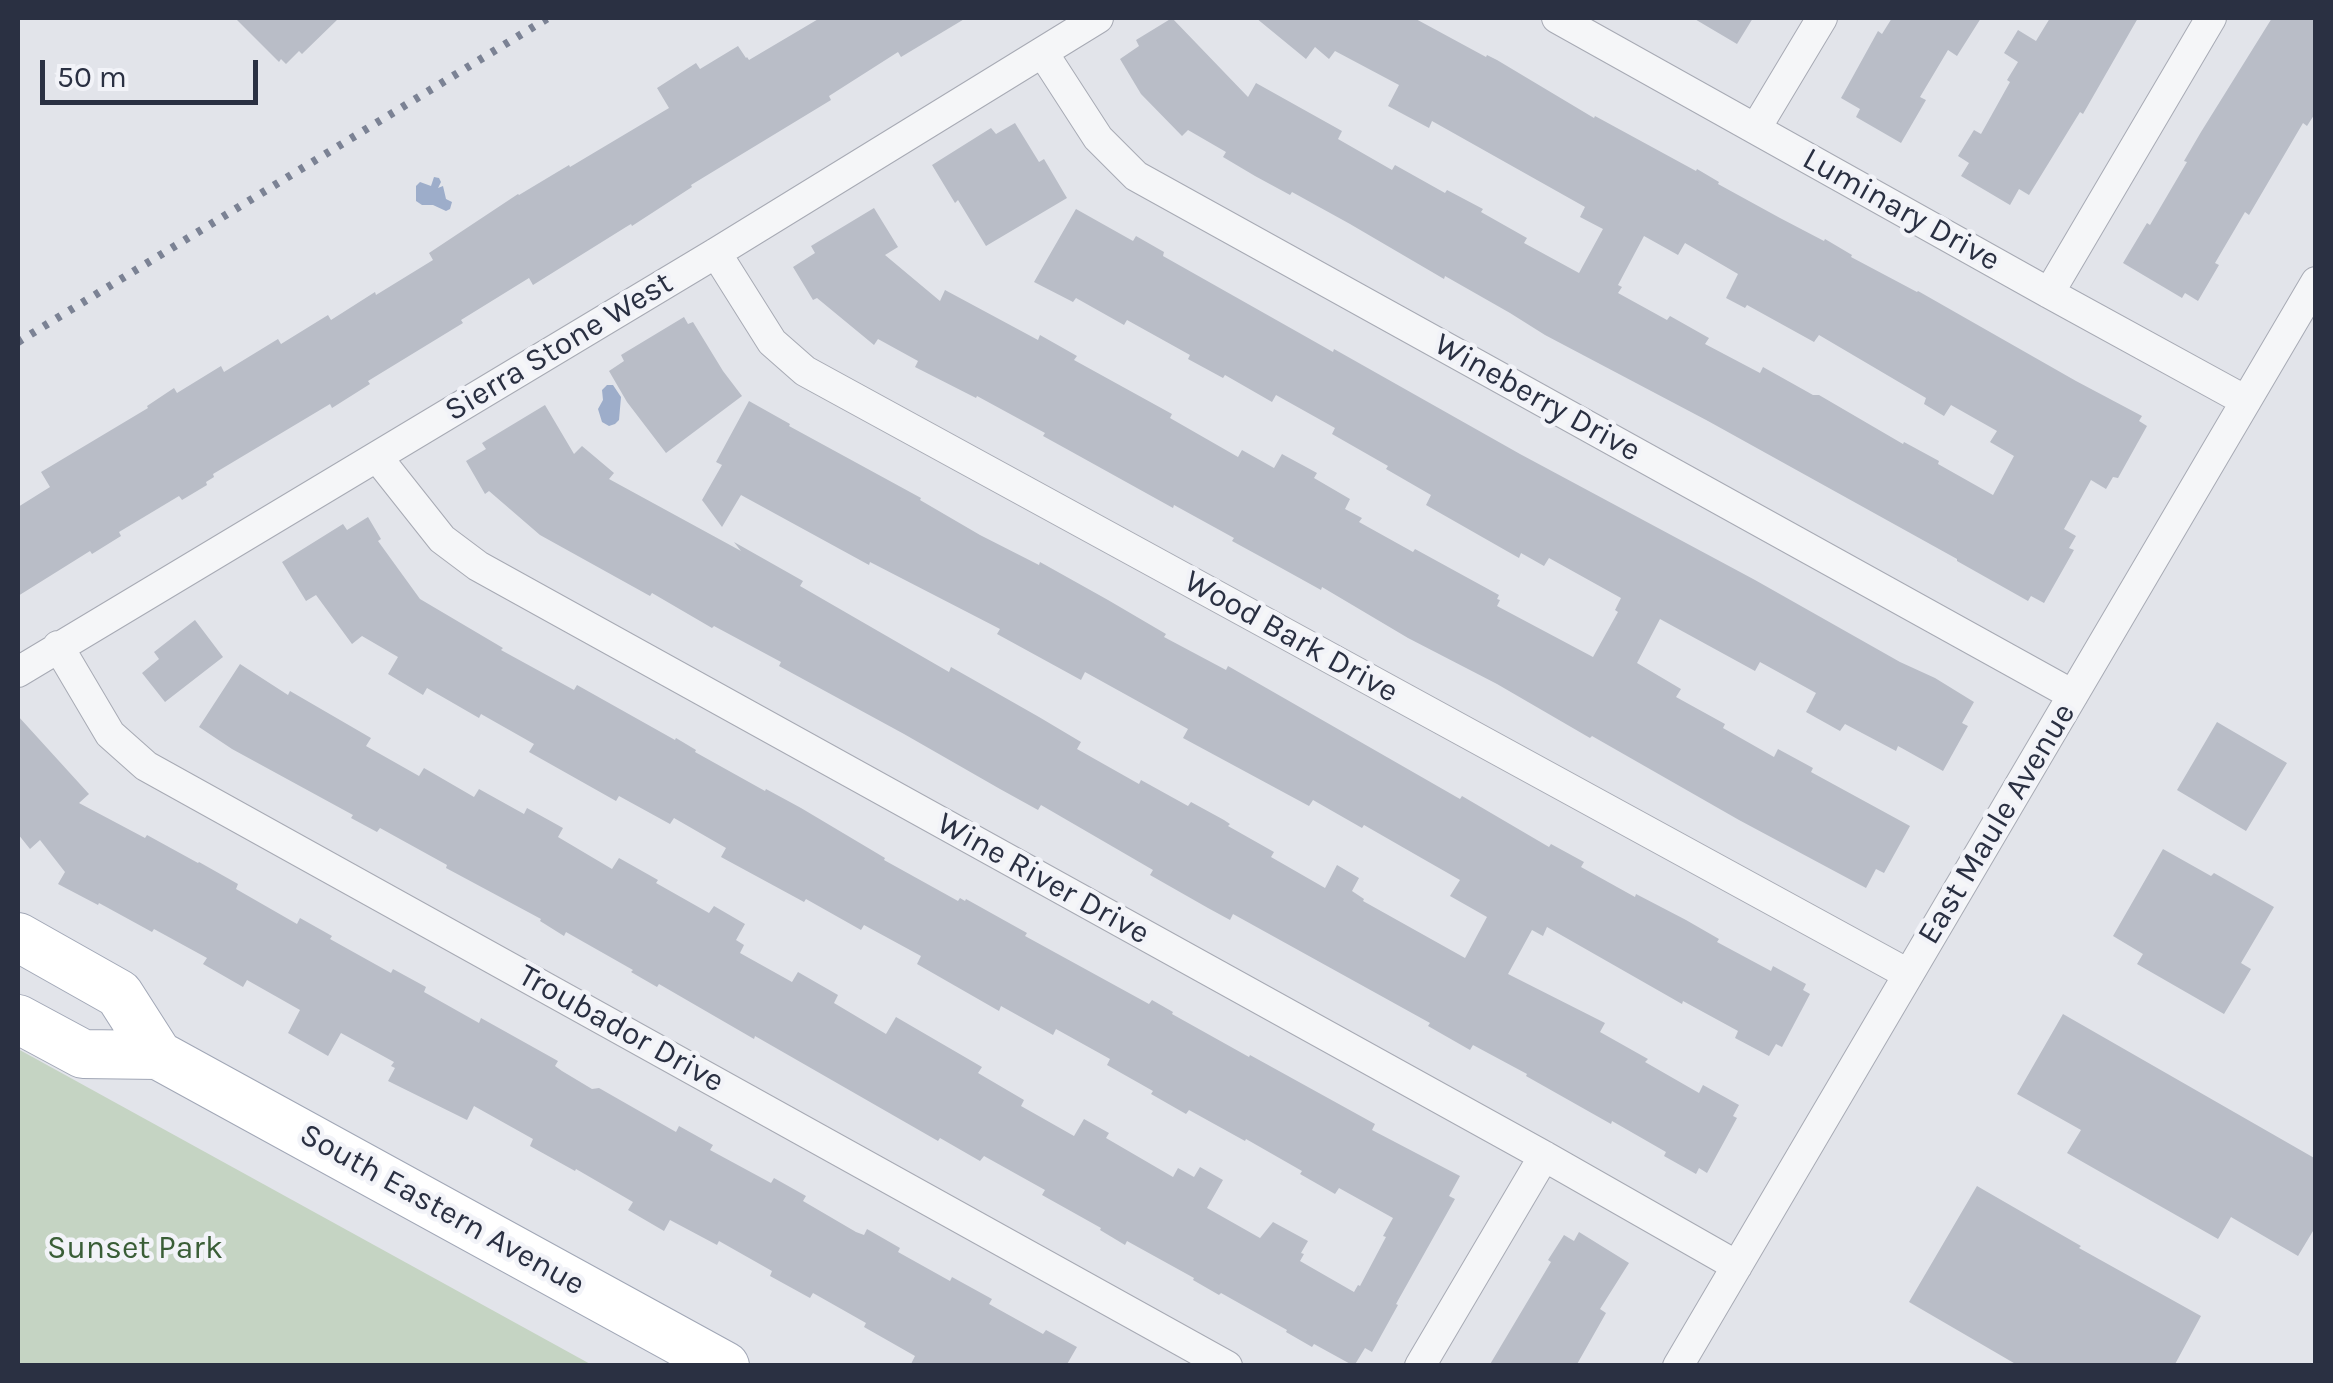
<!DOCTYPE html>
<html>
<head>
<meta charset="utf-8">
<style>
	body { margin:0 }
	#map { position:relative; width:2333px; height:1383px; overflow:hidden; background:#e2e4ea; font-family:Karla,sans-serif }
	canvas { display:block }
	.frame { position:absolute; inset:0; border:20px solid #2a3042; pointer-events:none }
	.scale { position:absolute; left:40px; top:60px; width:218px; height:45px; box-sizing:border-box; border:5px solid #2a3042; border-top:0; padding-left:12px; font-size:30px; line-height:35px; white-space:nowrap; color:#2a3042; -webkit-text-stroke:8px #f2f3f8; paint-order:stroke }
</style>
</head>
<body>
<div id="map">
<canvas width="2333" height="1383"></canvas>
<div class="frame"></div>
<div class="scale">50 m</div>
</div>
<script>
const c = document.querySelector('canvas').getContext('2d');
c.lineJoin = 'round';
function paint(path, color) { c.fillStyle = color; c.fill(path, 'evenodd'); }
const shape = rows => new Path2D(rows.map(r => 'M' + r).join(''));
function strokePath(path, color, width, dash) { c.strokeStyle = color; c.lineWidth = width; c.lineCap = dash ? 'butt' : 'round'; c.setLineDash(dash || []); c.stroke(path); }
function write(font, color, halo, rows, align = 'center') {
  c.font = font + ' Karla,sans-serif'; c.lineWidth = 9; c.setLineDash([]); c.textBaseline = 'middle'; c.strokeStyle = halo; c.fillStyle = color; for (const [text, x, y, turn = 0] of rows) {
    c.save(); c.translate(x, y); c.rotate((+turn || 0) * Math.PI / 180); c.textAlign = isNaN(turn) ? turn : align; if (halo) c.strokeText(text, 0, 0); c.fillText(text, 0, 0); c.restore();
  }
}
paint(shape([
	[18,1049,592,1365,18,1365]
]), '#c5d4c3');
paint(shape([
	[434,177,439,178,441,182,438,188,443,186,446,199,452,202,450,209,446,211,433,205,422,205,416,201,416,186,420,182,431,186],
	[607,385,613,385,621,397,619,420,615,424,609,426,602,422,598,409,603,400,602,390]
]), '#9dadca');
paint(shape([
	[235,18,339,18,302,54,299,51,286,64,281,59,279,62],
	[820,18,966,18,901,57,898,52,829,96,831,100,691,185,692,187,632,226,631,224,626,227,533,285,529,278,461,320,463,323,368,381,370,384,332,408,330,404,213,474,214,477,206,482,207,485,182,500,179,496,119,532,121,536,92,554,90,551,18,596,18,507,50,487,41,472,148,408,147,406,174,388,177,393,221,366,224,372,278,339,281,344,328,315,331,320,375,292,376,295,433,260,429,253,518,194,519,195,569,165,570,167,669,108,657,88,696,63,700,69,738,46,746,58,747,57,749,60],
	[1172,18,1248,97,1256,83,1342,131,1338,139,1392,170,1395,165,1445,193,1447,190,1483,209,1481,212,1527,238,1524,243,1579,273,1603,229,1580,217,1585,207,1432,121,1429,128,1388,106,1399,85,1335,51,1329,59,1315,47,1306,59,1256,18,1414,18,1486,57,1487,55,1497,60,1594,118,1595,116,1696,171,1697,169,1719,182,1718,184,1780,218,1824,241,1825,239,1852,255,1851,257,1917,292,1918,291,2076,381,2142,416,2139,421,2147,426,2118,478,2113,477,2106,489,2091,480,2064,529,2076,536,2069,548,2074,550,2044,603,2031,596,2028,601,1957,561,1957,559,1708,421,1545,335,1510,313,1445,276,1444,279,1350,224,1292,192,1290,195,1255,176,1223,157,1226,152,1188,130,1182,136,1141,94,1120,59,1139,46,1136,40],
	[1644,236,1678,255,1685,243,1738,274,1726,298,1745,308,1747,305,1814,342,1819,335,1926,398,1924,404,1944,416,1951,405,1997,431,1990,442,2014,456,1993,495,1938,464,1939,461,1904,442,1903,444,1819,395,1813,395,1763,367,1760,373,1705,344,1709,338,1670,316,1667,320,1618,293,1622,287,1618,285],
	[1693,18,1753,18,1737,44],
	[1892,18,1981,18,1957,56,1948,50,1920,97,1926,100,1901,143,1856,117,1860,109,1841,98,1878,31,1882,34],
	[2050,18,2138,18,2083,114,2080,112,2029,195,2019,189,2010,205,1961,176,1969,163,1958,156,1974,130,1981,134,2010,82,2007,80,2018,62,2004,53,2018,30,2036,41],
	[2272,18,2316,18,2316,112,2307,126,2303,123,2249,215,2245,212,2215,263,2219,265,2198,301,2185,293,2182,298,2123,263,2147,223,2150,225,2187,162,2184,161,2201,132],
	[1015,123,1039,162,1044,159,1067,198,986,246,958,200,955,203,932,165,991,128,996,134],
	[874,208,898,247,885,255,940,301,945,290,1038,340,1040,335,1077,356,1074,360,1172,414,1170,418,1238,457,1242,450,1274,468,1282,454,1317,473,1314,478,1350,499,1345,509,1362,518,1359,522,1413,552,1415,549,1499,595,1497,599,1500,600,1497,606,1593,657,1618,612,1615,610,1621,598,1549,558,1544,566,1521,553,1519,558,1426,505,1431,495,1386,469,1388,466,1332,434,1335,428,1276,395,1272,402,1225,375,1223,378,1188,359,1190,355,1127,320,1124,325,1076,298,1073,302,1034,282,1076,209,1133,241,1136,236,1164,252,1163,256,1333,352,1334,349,1520,454,1755,580,1900,662,1935,678,1974,702,1962,723,1968,726,1943,771,1898,746,1896,751,1845,724,1840,731,1806,712,1816,693,1760,662,1755,671,1660,619,1637,663,1681,689,1676,697,1725,724,1723,728,1774,757,1778,749,1813,768,1811,772,1910,826,1884,873,1876,869,1866,888,1739,820,1592,736,1590,738,1497,684,1408,638,1322,587,1321,590,1265,559,1232,541,1234,538,1174,505,1173,508,1072,452,1043,436,1045,433,977,396,976,398,915,367,918,361,878,339,874,345,817,298,813,300,793,267,815,253,811,246],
	[684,317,688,324,693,322,723,371,742,396,666,453,627,402,609,371,624,361,621,355],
	[749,401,790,424,789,426,921,498,920,500,980,535,1039,565,1040,562,1108,600,1166,634,1164,637,1226,670,1228,666,1460,799,1462,796,1549,847,1551,844,1584,862,1581,867,1635,897,1636,894,1686,920,1719,939,1717,942,1771,971,1773,966,1806,984,1803,990,1810,994,1782,1047,1776,1044,1769,1056,1735,1038,1738,1031,1683,1001,1682,1004,1547,927,1543,936,1532,930,1508,974,1605,1023,1600,1032,1648,1059,1645,1062,1699,1093,1703,1085,1739,1105,1733,1116,1737,1118,1707,1173,1699,1168,1696,1174,1664,1156,1666,1152,1612,1121,1611,1124,1526,1076,1527,1074,1473,1045,1470,1050,1428,1026,1430,1023,1233,914,1230,920,1208,908,1150,875,1153,870,1041,805,1038,810,1000,789,904,734,779,666,781,662,714,626,712,628,652,593,650,596,540,535,489,491,485,494,466,461,486,449,482,443,545,405,574,454,582,446,614,473,609,479,741,551,734,542,803,581,800,586,949,672,951,667,1039,717,1081,742,1077,749,1139,784,1141,780,1188,806,1191,802,1224,820,1230,824,1228,826,1274,852,1271,857,1325,888,1337,865,1359,878,1352,891,1364,899,1363,901,1465,958,1487,917,1450,896,1460,880,1418,856,1364,825,1362,828,1313,800,1309,806,1183,738,1188,729,1085,672,1081,680,997,634,1000,629,870,562,869,565,741,495,722,527,702,500,722,465,716,462],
	[368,517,381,539,378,541,420,599,503,648,501,650,574,690,577,685,675,740,676,738,696,750,695,752,765,791,766,789,801,808,885,858,884,860,958,901,960,898,965,901,966,899,1027,933,1025,936,1149,1004,1152,1000,1173,1012,1172,1014,1249,1057,1250,1055,1375,1124,1372,1130,1460,1176,1449,1196,1455,1199,1396,1304,1398,1305,1372,1352,1365,1348,1354,1366,1314,1344,1312,1347,1286,1332,1287,1330,1221,1293,1219,1295,1193,1280,1194,1278,1127,1241,1125,1245,1100,1230,1101,1228,1042,1195,1045,1190,984,1156,980,1161,940,1138,938,1141,755,1036,754,1039,659,984,657,987,631,972,633,970,566,932,564,936,540,921,541,919,446,868,447,865,380,828,377,832,351,818,353,815,232,749,199,727,240,664,288,695,290,691,371,738,366,746,419,776,424,768,474,797,479,789,524,814,527,808,563,828,558,837,612,869,619,858,658,880,656,883,709,913,714,906,745,924,736,940,744,945,740,953,792,982,798,972,838,995,834,1003,886,1034,896,1017,982,1067,978,1073,1024,1100,1021,1106,1074,1136,1084,1119,1109,1133,1106,1138,1173,1177,1178,1168,1194,1177,1200,1167,1223,1180,1207,1208,1260,1238,1273,1222,1308,1241,1301,1253,1304,1254,1300,1261,1354,1292,1358,1285,1360,1286,1386,1237,1383,1236,1393,1218,1339,1188,1335,1194,1300,1174,1302,1171,1246,1139,1245,1141,1189,1110,1186,1114,1151,1094,1153,1091,1107,1065,1110,1059,1056,1029,1053,1035,1001,1006,999,1011,917,964,921,956,864,925,861,930,806,899,804,902,721,857,726,848,674,818,670,824,619,796,616,801,529,752,534,744,481,714,479,718,427,688,423,695,388,674,398,657,362,636,352,644,316,595,306,601,282,562,343,524,347,530],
	[195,620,223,657,165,702,142,673,159,659,154,652],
	[18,716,89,794,79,803,145,838,147,835,198,863,199,862,238,884,236,889,297,924,300,918,332,936,330,939,391,973,393,969,426,987,424,992,479,1023,481,1018,558,1061,555,1066,562,1071,592,1089,599,1088,676,1132,679,1126,713,1145,710,1150,771,1183,774,1178,806,1196,803,1201,856,1232,864,1235,867,1229,900,1248,898,1252,950,1281,952,1277,992,1299,989,1304,1043,1334,1046,1330,1077,1347,1066,1366,910,1366,915,1356,864,1327,866,1323,813,1293,810,1298,770,1276,772,1271,719,1241,717,1245,670,1220,664,1231,628,1210,633,1202,576,1169,575,1171,530,1146,533,1139,474,1106,467,1120,388,1081,395,1068,391,1066,394,1062,341,1033,328,1056,288,1033,300,1010,247,980,243,987,203,964,207,958,154,929,152,932,99,903,98,905,58,884,65,872,40,840,30,849,18,834],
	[2217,722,2287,763,2246,831,2177,790],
	[2163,849,2211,876,2214,873,2274,907,2241,963,2251,969,2224,1014,2137,964,2143,954,2113,936],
	[2063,1014,2316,1159,2316,1226,2298,1256,2231,1217,2218,1239,2067,1153,2081,1130,2017,1094],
	[1977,1186,2081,1246,2079,1248,2201,1316,2174,1366,2019,1366,1909,1302],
	[1579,1232,1629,1263,1600,1309,1606,1313,1576,1366,1489,1366,1551,1262,1548,1260,1564,1235,1574,1241]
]), '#b9bdc7');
const minor = shape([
	[1557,18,2049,293,2246,401],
	[1043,53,1098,138,1136,176,2073,695],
	[1756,128,1822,18],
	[716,253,772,342,805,371,1908,974],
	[2049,293,2211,18],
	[377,457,442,539,478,566,1544,1156,1737,1266],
	[58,646,110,734,146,766,1227,1366],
	[18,672,716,253,1098,18],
	[1420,1366,1544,1156],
	[1678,1366,2316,282]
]);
const primary = shape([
	[18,937,119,994,158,1055],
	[18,1019,83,1054,158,1055,725,1366]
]);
strokePath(minor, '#a7aab4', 32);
strokePath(primary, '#a1a7b6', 50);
strokePath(minor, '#f5f6f8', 30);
strokePath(primary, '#fff', 48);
strokePath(shape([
	[18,342,548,18]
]), '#7b8294', 8, [5, 10]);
write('32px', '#2a3042', '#f2f3f8', [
	["Luminary Drive",1901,210,29],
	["Sierra Stone West",559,347,-31],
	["Wineberry Drive",1537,398,29],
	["Wood Bark Drive",1291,637,29],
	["East Maule Avenue",1997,824,-59],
	["Wine River Drive",1043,879,29],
	["Troubador Drive",621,1029,29],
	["South Eastern Avenue",442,1210,29]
]);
write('32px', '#3a5e37', '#f2f3f8', [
	["Sunset Park",135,1249]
]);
</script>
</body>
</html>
